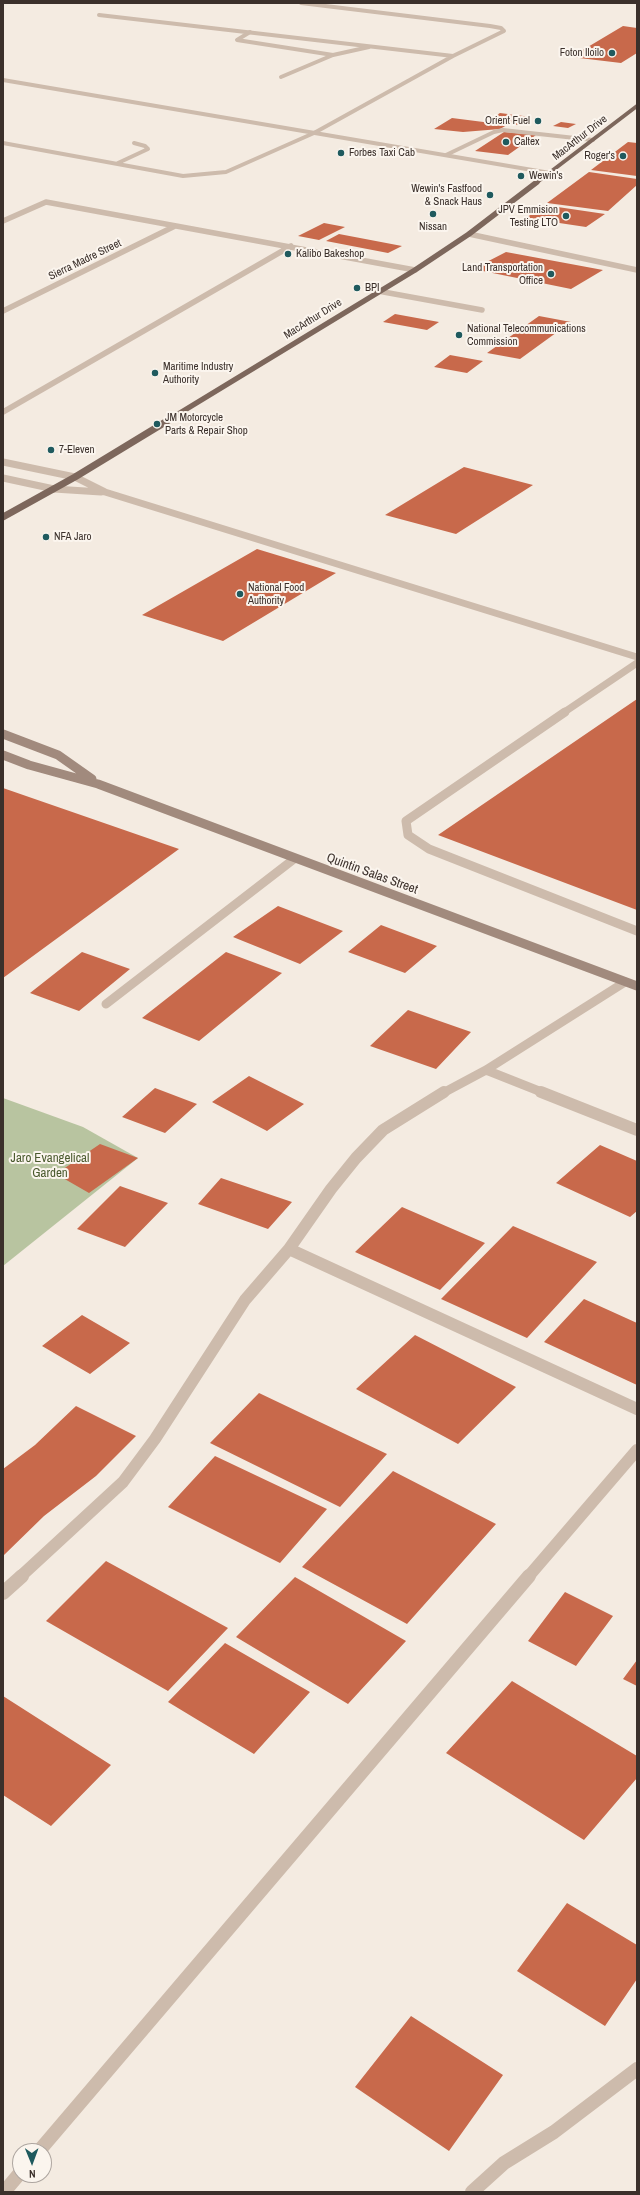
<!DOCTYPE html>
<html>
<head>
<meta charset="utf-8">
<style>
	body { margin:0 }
	#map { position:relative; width:640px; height:2195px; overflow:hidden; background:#f4ebe1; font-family:"Archivo Narrow",sans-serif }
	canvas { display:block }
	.frame { position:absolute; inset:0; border:4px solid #3b302b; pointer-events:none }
	.north { position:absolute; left:12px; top:2143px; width:40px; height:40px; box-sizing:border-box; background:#fbf5ee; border:1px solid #aea6a0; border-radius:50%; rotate:179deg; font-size:11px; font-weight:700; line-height:16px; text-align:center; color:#3b302b }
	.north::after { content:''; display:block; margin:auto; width:14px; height:18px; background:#1f5a5e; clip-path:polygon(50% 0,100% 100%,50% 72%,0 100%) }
</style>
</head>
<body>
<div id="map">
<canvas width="640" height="2195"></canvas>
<div class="frame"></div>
<div class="north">N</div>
</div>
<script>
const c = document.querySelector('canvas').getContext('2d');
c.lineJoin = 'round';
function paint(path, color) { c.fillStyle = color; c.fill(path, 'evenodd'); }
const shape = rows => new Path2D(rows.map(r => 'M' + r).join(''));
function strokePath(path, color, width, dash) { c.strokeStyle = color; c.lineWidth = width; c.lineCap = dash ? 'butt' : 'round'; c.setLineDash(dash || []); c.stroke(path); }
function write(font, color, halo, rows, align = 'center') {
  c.font = font + ' "Archivo Narrow",sans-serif'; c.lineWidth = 4; c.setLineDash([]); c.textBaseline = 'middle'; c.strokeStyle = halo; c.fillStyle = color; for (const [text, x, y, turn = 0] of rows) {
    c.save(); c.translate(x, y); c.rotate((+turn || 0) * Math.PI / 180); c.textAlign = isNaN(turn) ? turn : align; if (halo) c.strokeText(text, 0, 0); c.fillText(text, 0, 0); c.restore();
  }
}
paint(shape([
	[3,1098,83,1127,138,1158,3,1266]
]), '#b8c4a0');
paint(shape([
	[623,26,637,28,637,53,621,63,571,57],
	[500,113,531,117,518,125,487,121],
	[452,118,507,125,500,129,463,132,434,129],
	[561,122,576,124,568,128,553,126],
	[504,132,536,135,508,155,475,151],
	[628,142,637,143,637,176,591,170],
	[589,172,637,179,637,185,608,211,547,203],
	[544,205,605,214,586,227,526,218],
	[324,223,345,227,319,240,298,236],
	[339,234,402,246,388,253,326,241],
	[506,252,603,270,571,289,473,269],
	[395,314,439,322,427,330,383,322],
	[539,316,571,322,520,359,487,353],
	[450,355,483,361,467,373,434,367],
	[464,467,533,485,456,534,385,515],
	[257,549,336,573,223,641,142,615],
	[637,699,637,910,438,835],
	[3,788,179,849,3,978],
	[278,906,343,931,300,964,233,937],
	[381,925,437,946,405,973,348,952],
	[82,952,130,969,79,1011,30,993],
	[226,952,282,973,199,1041,142,1018],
	[408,1010,471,1032,436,1069,370,1046],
	[249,1076,304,1104,267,1131,212,1102],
	[155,1088,197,1104,165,1133,122,1117],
	[100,1144,138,1158,89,1193,56,1174],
	[600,1145,637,1161,637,1211,630,1217,556,1183],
	[221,1178,292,1202,268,1229,198,1204],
	[120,1186,168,1203,125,1247,77,1229],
	[402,1207,485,1243,440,1290,355,1252],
	[513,1226,597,1262,527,1338,441,1299],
	[584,1299,637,1323,637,1385,544,1342],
	[82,1315,130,1343,90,1374,42,1346],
	[415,1335,516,1387,458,1444,356,1389],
	[259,1393,387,1454,340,1507,210,1443],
	[76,1406,136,1436,96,1476,44,1516,3,1556,3,1469,35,1445],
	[215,1456,327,1509,280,1563,168,1507],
	[393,1471,496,1524,407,1624,302,1567],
	[106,1561,228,1628,168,1691,46,1621],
	[295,1577,406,1641,348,1704,236,1637],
	[565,1592,613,1616,576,1666,528,1641],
	[225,1643,310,1692,254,1754,168,1702],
	[637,1660,637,1686,623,1679],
	[512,1681,637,1756,637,1778,584,1840,446,1753],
	[3,1696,111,1765,51,1826,3,1795],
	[567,1903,637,1945,637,1979,605,2026,517,1971],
	[411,2016,503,2075,449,2151,355,2087]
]), '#c8694b');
strokePath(shape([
	[250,32,237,40,333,55],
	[281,77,333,55,369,47],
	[446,155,494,132,503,130,593,140],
	[118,163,148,149,145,146,134,143]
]), '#cdbbac', 4);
strokePath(shape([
	[378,291,482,310]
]), '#cdbbac', 5.5);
strokePath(shape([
	[75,477,105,492,637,657],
	[54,489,101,492],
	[563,713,637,663]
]), '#cdbbac', 7);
strokePath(shape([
	[565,712,406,821,408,835,429,849,637,931]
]), '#cdbbac', 9);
strokePath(shape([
	[99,15,453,56],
	[3,80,550,173],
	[3,143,183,176,226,172,314,133,453,56,504,31,501,28,490,26,301,3]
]), '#cdbbac', 4);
strokePath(shape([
	[3,221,46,202,415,270],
	[469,234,637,270],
	[3,311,175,226],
	[3,412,291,246]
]), '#cdbbac', 5.5);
strokePath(shape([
	[106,1004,294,859],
	[486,1070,544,1093],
	[443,1093,486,1070,625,982]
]), '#cdbbac', 9);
strokePath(shape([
	[541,1092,637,1130],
	[289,1249,637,1409],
	[20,1577,123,1482,155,1439,245,1300,289,1249,331,1189,356,1158,383,1130,444,1092],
	[528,1577,637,1450]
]), '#cdbbac', 12);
strokePath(shape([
	[3,1593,22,1576],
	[39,2151,529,1576],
	[4,2192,20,2173],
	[472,2192,504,2163,554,2132,637,2069]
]), '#cdbbac', 14);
strokePath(shape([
	[3,462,75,477],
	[3,478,54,489]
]), '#cdbbac', 7);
strokePath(shape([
	[3,734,58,755,92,779],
	[3,755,29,765,98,784,637,986]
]), '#a18a7d', 9);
strokePath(shape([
	[536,183,637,106]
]), '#7d675c', 4);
strokePath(shape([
	[175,416,415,270,469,234,537,182]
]), '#7d675c', 5.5);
strokePath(shape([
	[3,517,75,477,177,415]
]), '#7d675c', 7);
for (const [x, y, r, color] of [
	[612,53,4,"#1f5a5e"],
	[538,121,4,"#1f5a5e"],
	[506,142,4,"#1f5a5e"],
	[341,153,4,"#1f5a5e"],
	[623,156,4,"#1f5a5e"],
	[521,176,4,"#1f5a5e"],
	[490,195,4,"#1f5a5e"],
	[433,214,4,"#1f5a5e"],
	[566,216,4,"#1f5a5e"],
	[288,254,4,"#1f5a5e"],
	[551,274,4,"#1f5a5e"],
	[357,288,4,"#1f5a5e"],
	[459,335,4,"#1f5a5e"],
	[155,373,4,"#1f5a5e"],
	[157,424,4,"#1f5a5e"],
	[51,450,4,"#1f5a5e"],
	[46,537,4,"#1f5a5e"],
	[240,594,4,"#1f5a5e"]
]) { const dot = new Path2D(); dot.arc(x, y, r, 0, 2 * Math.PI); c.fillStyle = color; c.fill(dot); strokePath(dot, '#fbf5ee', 1.5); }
write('11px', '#3b302b', '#fbf5ee', [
	["Foton Iloilo",604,53,"right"],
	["Orient Fuel",530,121,"right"],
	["Caltex",514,142],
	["Forbes Taxi Cab",349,153],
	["Roger's",615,156,"right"],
	["Wewin's",529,176],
	["Wewin's Fastfood",482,189,"right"],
	["& Snack Haus",482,202,"right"],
	["JPV Emmision",558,210,"right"],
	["Testing LTO",558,223,"right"],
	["Nissan",433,227,"center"],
	["Kalibo Bakeshop",296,254],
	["Land Transportation",543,268,"right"],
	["Office",543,281,"right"],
	["BPI",365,288],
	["National Telecommunications",467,329],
	["Commission",467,342],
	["Maritime Industry",163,367],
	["Authority",163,380],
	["JM Motorcycle",165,418],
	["Parts & Repair Shop",165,431],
	["7-Eleven",59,450],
	["NFA Jaro",54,537],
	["National Food",248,588],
	["Authority",248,601]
], 'left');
write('11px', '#3b302b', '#fbf5ee', [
	["MacArthur Drive",580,138,-38],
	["Sierra Madre Street",85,260,-26],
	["MacArthur Drive",313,319,-32]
]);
write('13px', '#3b302b', '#fbf5ee', [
	["Quintin Salas Street",372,874,20]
]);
write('13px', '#4a5a2e', '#fbf5ee', [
	["Jaro Evangelical",50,1159],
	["Garden",50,1174]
]);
</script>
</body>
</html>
